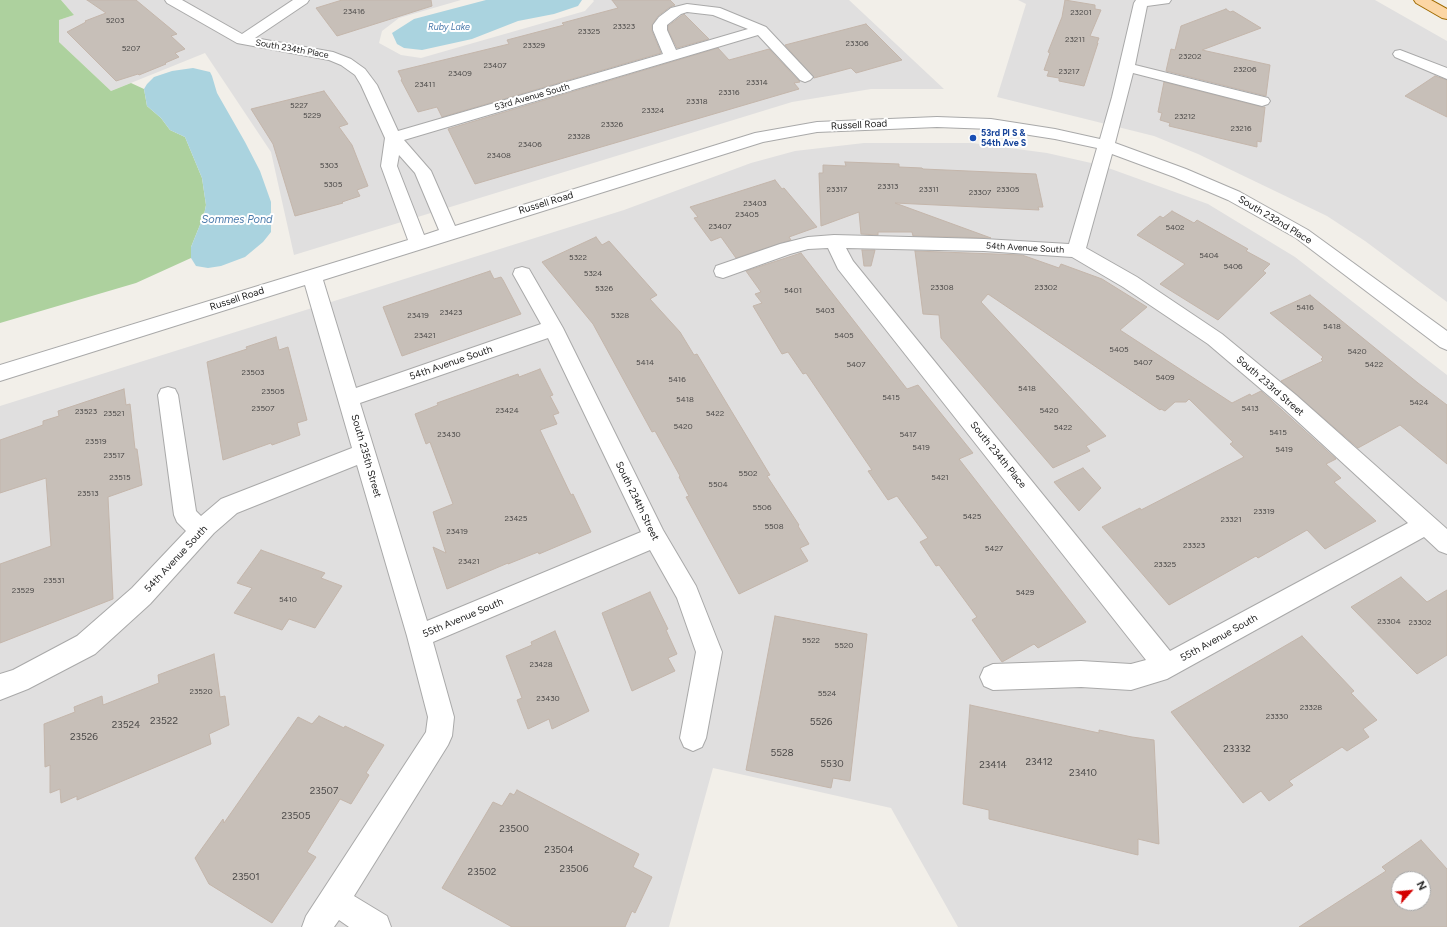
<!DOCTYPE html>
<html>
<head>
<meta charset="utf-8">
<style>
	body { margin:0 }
	#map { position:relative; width:1447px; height:927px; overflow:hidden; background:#f2efe9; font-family:Figtree,sans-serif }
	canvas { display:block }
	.north { position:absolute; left:1391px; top:871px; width:40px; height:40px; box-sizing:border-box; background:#fff; border:1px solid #a7a7a7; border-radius:50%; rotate:63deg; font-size:11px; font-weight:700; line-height:16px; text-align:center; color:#222 }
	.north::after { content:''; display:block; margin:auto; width:14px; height:18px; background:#d40000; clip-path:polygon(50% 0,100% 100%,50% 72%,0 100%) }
</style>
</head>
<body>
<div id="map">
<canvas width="1447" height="927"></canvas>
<div class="north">N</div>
</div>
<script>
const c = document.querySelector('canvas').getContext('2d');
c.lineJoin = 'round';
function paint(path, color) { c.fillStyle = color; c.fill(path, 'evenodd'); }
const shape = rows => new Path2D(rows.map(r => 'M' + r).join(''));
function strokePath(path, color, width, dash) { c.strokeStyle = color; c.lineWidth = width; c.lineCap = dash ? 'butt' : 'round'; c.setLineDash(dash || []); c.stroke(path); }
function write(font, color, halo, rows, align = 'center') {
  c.font = font + ' Figtree,sans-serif'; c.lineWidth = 4; c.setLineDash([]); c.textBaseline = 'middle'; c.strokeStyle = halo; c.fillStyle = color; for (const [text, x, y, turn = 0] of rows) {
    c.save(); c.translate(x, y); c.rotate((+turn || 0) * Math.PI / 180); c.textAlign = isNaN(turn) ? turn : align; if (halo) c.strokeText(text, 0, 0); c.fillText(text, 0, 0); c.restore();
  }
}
paint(shape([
	[61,0,461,0,399,18,382,31,379,43,401,55,421,58,585,11,594,1,593,0,849,0,944,89,871,89,792,102,294,255,271,152,205,53,111,91,59,42,59,20,74,15],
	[1018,0,1375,0,1447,41,1447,302,1365,241,1327,216,1198,154,1154,136,997,97,1026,4],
	[864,143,972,143,1047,153,1100,165,1208,204,1295,257,1447,375,1447,927,958,927,891,808,713,768,669,927,0,927,0,406,624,210,751,163,795,151],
	[1399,879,1423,879,1423,903,1399,903]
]), '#e0dfdf');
paint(shape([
	[0,0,61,0,74,15,59,20,59,42,111,91,131,83,144,89,147,106,161,118,170,130,185,137,202,178,206,205,204,215,191,247,191,258,136,283,0,323]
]), '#add19e');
paint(shape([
	[486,0,582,0,578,6,554,14,518,21,472,39,422,50,404,48,397,44,392,33,414,19],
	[193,68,210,72,212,76,217,93,245,142,260,171,271,202,271,232,263,242,245,257,221,266,208,268,196,266,191,258,191,247,204,215,206,205,202,178,185,137,170,130,161,118,147,106,144,89,147,84,154,77,172,71]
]), '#aad3df');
const building = shape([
	[87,0,136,0,177,34,171,36,185,49,175,53,179,57,165,63,166,64,139,75,138,74,116,81,67,32,86,22,85,21,106,13,87,0],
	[342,0,431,0,432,6,337,36,316,8,342,0],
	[612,0,670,0,675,5,670,7,658,16,652,25,652,31,661,53,442,117,437,107,418,112,401,80,402,79,398,71,509,44,507,40,564,25,562,23,618,8,612,0],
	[1065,0,1095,5,1095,9,1101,10,1090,36,1099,38,1097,43,1098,43,1084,86,1059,81,1059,78,1047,76,1049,71,1044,70,1050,53,1048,52,1062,17,1065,0],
	[1226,9,1230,12,1233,11,1261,28,1202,50,1270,65,1266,96,1166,71,1171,49,1175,50,1181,26,1226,9],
	[684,14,709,39,677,48,668,30,668,26,684,14],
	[866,24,902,60,856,73,851,68,814,78,785,45,866,24],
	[718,48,729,60,769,49,800,82,794,83,799,89,475,184,448,129,718,48],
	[1435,76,1447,80,1447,117,1405,96,1435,76],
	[1164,82,1262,107,1265,107,1261,142,1257,141,1257,147,1169,126,1170,123,1160,120,1162,113,1158,112,1164,82],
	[324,91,348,124,339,127,352,145,368,186,357,190,360,196,342,202,343,203,295,216,273,144,251,109,324,91],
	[845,162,899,164,899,167,922,168,923,169,1036,174,1043,207,1038,207,1039,210,895,203,991,238,913,236,912,232,878,232,878,235,861,234,859,212,821,226,819,173,823,173,823,165,846,166,845,162],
	[775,180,782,189,784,188,817,227,789,237,791,240,736,258,721,237,711,241,694,218,698,217,690,207,775,180],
	[1172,211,1194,223,1197,220,1248,249,1246,251,1270,264,1263,271,1266,273,1218,320,1160,284,1185,264,1137,235,1160,216,1163,218,1172,211],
	[596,237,602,245,609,241,657,295,650,299,680,332,694,355,697,354,770,475,767,476,799,525,798,526,809,544,800,548,808,561,739,594,686,497,689,496,679,477,680,476,655,431,652,432,593,324,542,262,596,237],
	[862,250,875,250,871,266,864,266,862,250],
	[915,251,1022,255,1059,268,1061,264,1102,279,1147,307,1120,330,1232,403,1250,394,1251,396,1261,391,1336,459,1326,464,1341,478,1334,482,1376,521,1325,549,1307,530,1258,558,1256,556,1169,605,1102,527,1140,508,1141,510,1244,457,1230,444,1233,442,1189,399,1186,402,1175,402,1165,411,1161,409,1160,410,988,294,981,302,1106,436,1086,446,1090,451,1053,468,941,338,939,315,923,314,915,251],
	[801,253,907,389,918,385,973,453,959,459,1086,622,1038,648,1034,644,1002,662,972,620,977,617,939,565,936,566,920,542,928,538,897,496,888,500,868,471,872,470,806,373,803,374,788,352,782,354,753,306,762,303,755,294,761,292,746,271,801,253],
	[490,271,494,279,501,277,503,280,521,314,402,356,383,307,490,271],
	[1310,295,1418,383,1447,405,1447,464,1400,425,1358,448,1281,381,1323,361,1321,359,1323,357,1270,313,1310,295],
	[276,337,279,350,288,347,307,420,297,423,300,435,272,445,271,443,223,460,207,362,247,349,246,347,276,337],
	[540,369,553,395,550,396,559,413,553,415,557,424,540,430,571,495,573,494,591,532,539,554,538,552,508,564,508,563,447,589,433,547,446,553,433,512,453,504,430,442,426,444,415,414,438,405,437,403,518,374,519,377,540,369],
	[124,389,126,405,130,404,135,449,137,449,142,485,108,497,113,599,0,643,0,564,51,546,46,478,0,493,0,440,43,425,43,421,59,416,58,411,124,389],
	[1083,468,1101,488,1079,511,1054,482,1083,468],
	[261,550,325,573,321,578,342,586,315,628,289,619,282,630,234,613,252,588,237,583,261,550],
	[1401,577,1427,602,1447,590,1447,655,1417,674,1351,607,1401,577],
	[650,592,668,629,666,630,677,654,668,658,675,671,632,691,602,613,650,592],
	[775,616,867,634,850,781,833,778,831,788,746,770,775,616],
	[555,631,589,711,552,729,549,719,528,729,517,700,522,698,506,656,532,645,531,642,555,631],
	[1302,636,1354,691,1351,693,1377,720,1363,729,1369,737,1347,751,1342,747,1289,781,1293,785,1269,801,1261,791,1243,803,1171,712,1302,636],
	[214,654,220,697,225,696,229,725,209,734,211,744,77,800,77,796,61,803,60,789,50,793,50,765,45,767,44,724,75,712,74,707,102,696,103,705,159,683,158,675,214,654],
	[970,705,1099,733,1099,730,1132,737,1154,740,1159,844,1138,839,1138,855,989,819,989,810,963,804,970,705],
	[319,716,344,728,345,726,384,745,366,773,369,775,351,804,340,799,307,852,316,857,272,923,209,884,195,858,223,819,224,823,298,717,312,724,319,716],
	[517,790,639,854,633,867,652,877,635,913,632,911,625,927,512,927,442,888,493,802,502,806,510,793,514,795,517,790],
	[1421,840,1447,869,1447,927,1299,927,1386,871,1382,867,1421,840],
	[1399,879,1423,879,1423,903,1399,903,1399,879]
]);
paint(building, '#c7bfb8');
strokePath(building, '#c4b6ab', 1);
const minor = shape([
	[165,0,182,0,242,34,293,0,309,0,307,3,255,38,333,52,351,59,365,69,377,85,398,131,663,54,653,30,653,25,659,17,671,8,687,4,720,8,766,27,813,77,810,80,805,82,800,80,758,35,404,140,431,171,455,226,755,133,817,122,937,117,991,119,1055,129,1100,139,1112,97,1134,3,1136,0,1171,0,1169,3,1147,6,1135,65,1268,98,1270,101,1268,104,1262,106,1133,73,1115,143,1186,169,1240,192,1308,230,1447,331,1447,350,1440,347,1296,238,1228,200,1174,177,1112,154,1086,248,1137,277,1222,334,1296,395,1447,529,1447,554,1439,551,1424,537,1167,679,1131,690,1081,687,993,690,984,686,980,677,984,668,993,664,1081,661,1131,664,1146,660,838,269,828,248,808,249,790,254,723,278,716,276,714,271,716,266,780,244,808,237,834,235,984,239,1069,244,1097,148,1055,139,991,129,937,127,817,132,763,142,323,280,356,388,541,324,513,274,515,269,522,267,529,269,563,328,663,530,696,586,722,652,706,738,702,747,693,751,684,747,680,738,696,652,677,598,650,550,433,642,454,717,452,736,448,745,354,896,387,916,391,927,349,927,339,920,334,927,302,927,306,916,426,732,428,717,407,636,357,465,237,513,214,533,150,604,95,654,28,689,0,700,0,674,13,670,77,636,132,588,186,531,177,522,174,515,158,395,161,389,168,387,175,389,178,395,196,511,201,516,221,499,352,448,305,285,0,381,0,365,408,240,381,166,385,138,361,85,355,75,341,65,329,60,237,43,167,3,165,0],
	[687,12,713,15,748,29,676,50,667,30,667,25,681,14,687,12],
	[399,155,415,173,439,230,424,235,397,166,399,155],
	[846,248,984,251,1072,257,1123,287,1208,344,1282,407,1408,523,1170,651,853,261,846,248],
	[548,338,641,532,427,621,360,403,548,338],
	[1400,50,1447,68,1447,79,1395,57,1393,54,1395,51,1400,50]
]);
const major = shape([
	[1414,0,1431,0,1447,9,1447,19,1442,18,1416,3,1414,0]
]);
strokePath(minor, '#a9a9a9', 2);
strokePath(major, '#a06b00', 2);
paint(minor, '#fff');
paint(major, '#fcd6a4');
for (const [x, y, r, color] of [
	[973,138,4,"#1a4fb4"]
]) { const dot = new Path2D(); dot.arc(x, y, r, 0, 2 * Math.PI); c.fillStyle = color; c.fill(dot); strokePath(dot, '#fff', 1.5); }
write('8px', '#4b4948', null, [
	["23416",354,12],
	["23201",1081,13],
	["5203",115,21],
	["23323",624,27],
	["23325",589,32],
	["23211",1075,40],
	["23306",857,44],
	["23329",534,46],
	["5207",131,49],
	["23202",1190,57],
	["23407",495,66],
	["23206",1245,70],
	["23217",1069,72],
	["23409",460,74],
	["23314",757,83],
	["23411",425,85],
	["23316",729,93],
	["23318",697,102],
	["5227",299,106],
	["23324",653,111],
	["5229",312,116],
	["23212",1185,117],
	["23326",612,125],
	["23216",1241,129],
	["23328",579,137],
	["23406",530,145],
	["23408",499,156],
	["5303",329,166],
	["5305",333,185],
	["23313",888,187],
	["23317",837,190],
	["23311",929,190],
	["23305",1008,190],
	["23307",980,193],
	["23403",755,204],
	["23405",747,215],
	["23407",720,227],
	["5402",1175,228],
	["5404",1209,256],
	["5322",578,258],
	["5406",1233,267],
	["5324",593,274],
	["23308",942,288],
	["23302",1046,288],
	["5326",604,289],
	["5401",793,291],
	["5416",1305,308],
	["5403",825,311],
	["23423",451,313],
	["23419",418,316],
	["5328",620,316],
	["5418",1332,327],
	["23421",425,336],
	["5405",844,336],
	["5405",1119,350],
	["5420",1357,352],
	["5414",645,363],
	["5407",1143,363],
	["5407",856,365],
	["5422",1374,365],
	["23503",253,373],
	["5409",1165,378],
	["5416",677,380],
	["5418",1027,389],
	["23505",273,392],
	["5415",891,398],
	["5418",685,400],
	["5424",1419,403],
	["23507",263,409],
	["5413",1250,409],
	["23424",507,411],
	["5420",1049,411],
	["23523",86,412],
	["23521",114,414],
	["5422",715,414],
	["5420",683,427],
	["5422",1063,428],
	["5415",1278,433],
	["23430",449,435],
	["5417",908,435],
	["23519",96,442],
	["5419",921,448],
	["5419",1284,450],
	["23517",114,456],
	["5502",748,474],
	["23515",120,478],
	["5421",940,478],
	["5504",718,485],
	["23513",88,494],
	["5506",762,508],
	["23319",1264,512],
	["5425",972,517],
	["23425",516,519],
	["23321",1231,520],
	["5508",774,527],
	["23419",457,532],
	["23323",1194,546],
	["5427",994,549],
	["23421",469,562],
	["23325",1165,565],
	["23531",54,581],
	["23529",23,591],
	["5429",1025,593],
	["5410",288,600],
	["23304",1389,622],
	["23302",1420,623],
	["5522",811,641],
	["5520",844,646],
	["23428",541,665],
	["23520",201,692],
	["5524",827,694],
	["23430",548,699],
	["23328",1311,708],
	["23330",1277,717]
]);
write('italic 9px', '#4a7aab', '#fff', [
	["Ruby Lake",449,27]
]);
write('9px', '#222', '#fff', [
	["South 234th Place",292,49,10],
	["53rd Avenue South",532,97,-16],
	["54th Avenue South",1025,248,3]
]);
write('bold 9px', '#164399', '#fff', [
	["53rd Pl S &",981,133],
	["54th Ave S",981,143]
], 'left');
write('10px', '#222', '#fff', [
	["Russell Road",859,125,-3],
	["Russell Road",546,203,-17],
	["South 232nd Place",1275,220,31],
	["Russell Road",237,299,-18],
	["54th Avenue South",451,363,-19],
	["South 233rd Street",1270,386,41],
	["South 234th Place",998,455,51],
	["South 235th Street",366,456,74],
	["South 234th Street",637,501,64],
	["54th Avenue South",176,559,-47],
	["55th Avenue South",463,618,-23],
	["55th Avenue South",1219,638,-29]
]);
write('10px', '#4b4948', null, [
	["23522",164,721],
	["5526",821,722],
	["23524",126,725],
	["23526",84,737],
	["23332",1237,749],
	["5528",782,753],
	["23412",1039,762],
	["5530",832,764],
	["23414",993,765],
	["23410",1083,773],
	["23507",324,791],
	["23505",296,816],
	["23500",514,829],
	["23504",559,850],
	["23506",574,869],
	["23502",482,872],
	["23501",246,877]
]);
write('italic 11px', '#4a7aab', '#fff', [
	["Sommes Pond",237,220]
]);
</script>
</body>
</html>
